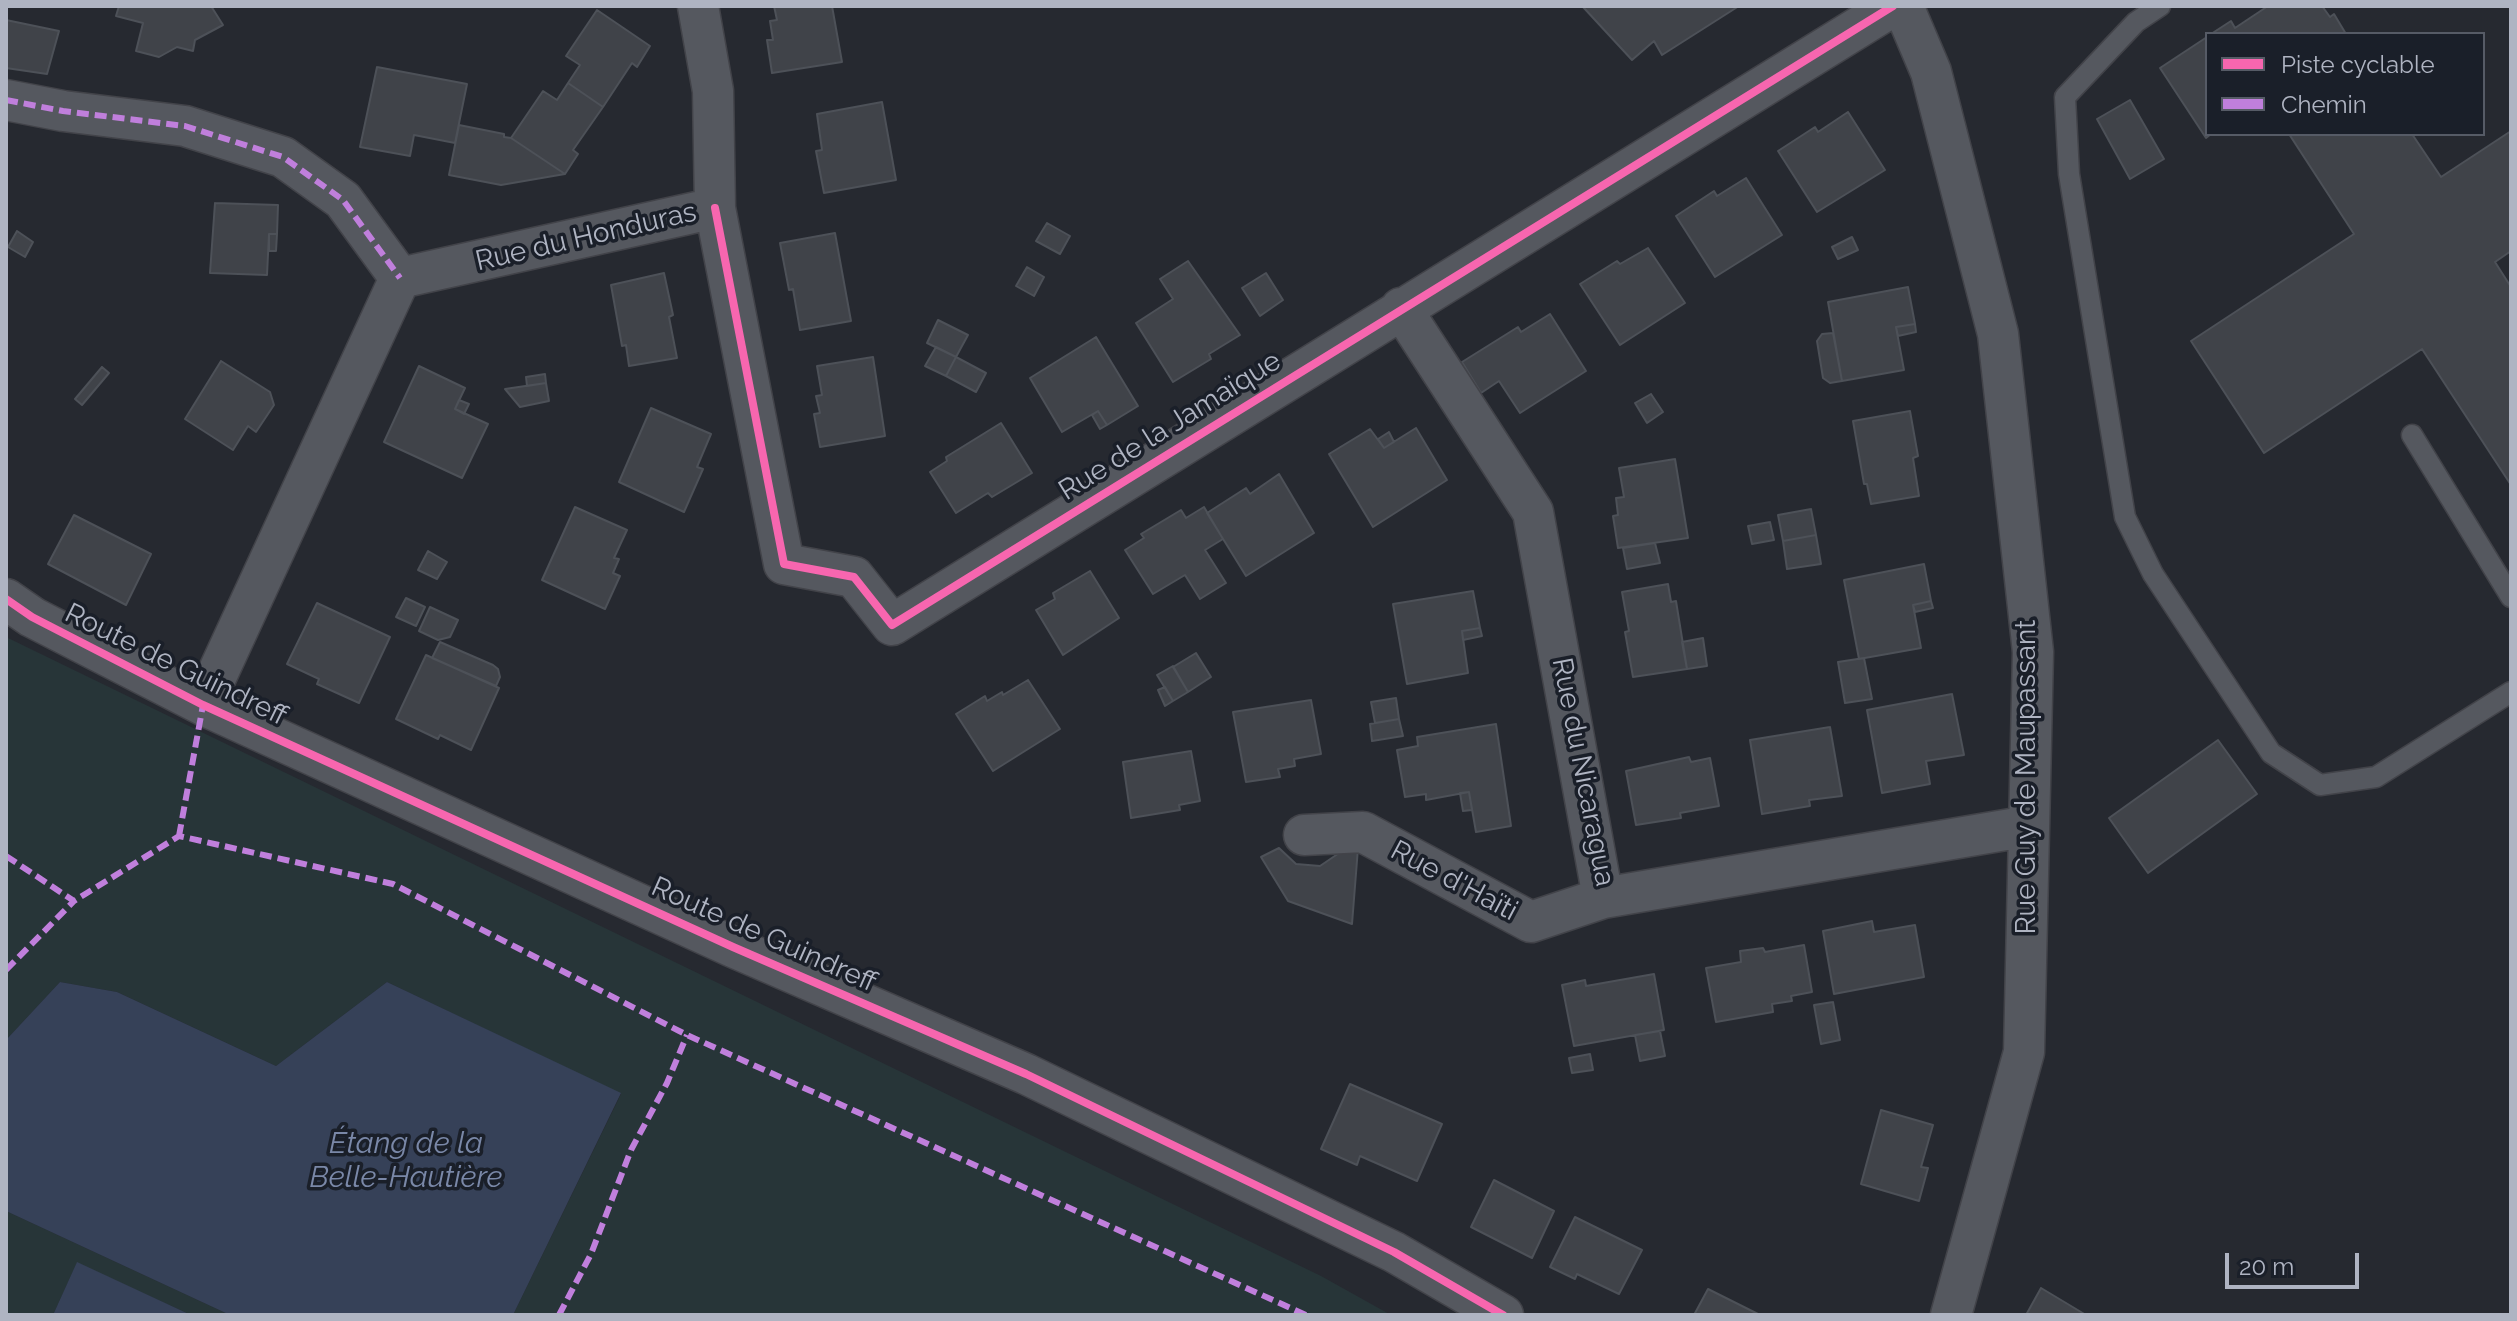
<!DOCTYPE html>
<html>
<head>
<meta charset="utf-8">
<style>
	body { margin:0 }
	#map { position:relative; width:2517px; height:1321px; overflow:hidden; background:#262930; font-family:Raleway,sans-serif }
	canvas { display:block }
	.frame { position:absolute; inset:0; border:8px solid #afb4c2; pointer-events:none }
	.legend { position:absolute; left:2205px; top:32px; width:280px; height:104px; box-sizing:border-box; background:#1a1f29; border:2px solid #565b66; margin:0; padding:10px 14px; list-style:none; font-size:24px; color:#afb4c2 }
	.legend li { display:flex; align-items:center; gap:16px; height:40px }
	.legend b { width:40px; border:2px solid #565b66 }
	.scale { position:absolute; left:2225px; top:1253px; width:134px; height:36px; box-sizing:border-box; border:4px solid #afb4c2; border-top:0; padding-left:10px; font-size:24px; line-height:28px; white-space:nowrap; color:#afb4c2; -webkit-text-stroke:6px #1a1f29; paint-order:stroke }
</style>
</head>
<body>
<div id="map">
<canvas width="2517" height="1321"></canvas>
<div class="frame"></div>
<ul class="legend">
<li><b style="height:10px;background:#f766af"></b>Piste cyclable</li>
<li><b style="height:10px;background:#c07fdc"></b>Chemin</li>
</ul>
<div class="scale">20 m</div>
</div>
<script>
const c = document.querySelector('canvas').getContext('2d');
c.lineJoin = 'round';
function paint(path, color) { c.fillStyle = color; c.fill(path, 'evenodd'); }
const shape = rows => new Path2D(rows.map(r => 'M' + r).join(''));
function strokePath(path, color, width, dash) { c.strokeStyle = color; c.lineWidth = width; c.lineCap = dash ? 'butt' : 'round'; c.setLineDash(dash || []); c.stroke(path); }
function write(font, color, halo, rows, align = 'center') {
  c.font = font + ' Raleway,sans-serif'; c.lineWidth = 7; c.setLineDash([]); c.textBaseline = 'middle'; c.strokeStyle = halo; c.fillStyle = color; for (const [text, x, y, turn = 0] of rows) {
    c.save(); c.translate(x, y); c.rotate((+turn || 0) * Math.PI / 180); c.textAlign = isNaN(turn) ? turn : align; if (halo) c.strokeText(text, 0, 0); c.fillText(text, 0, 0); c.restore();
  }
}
paint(shape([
	[6,637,1321,1276,1391,1315,513,1315,621,1094,387,982,276,1066,117,992,60,982,6,1040],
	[6,1211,230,1315,191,1315,77,1263,53,1315,6,1315]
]), '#273538');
paint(shape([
	[60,982,117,992,276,1066,387,982,621,1093,513,1315,230,1315,6,1211,6,1040],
	[77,1262,191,1315,53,1315]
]), '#364158');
const building = shape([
	[119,6,211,6,223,25,195,40,193,51,177,47,159,57,136,51,143,23,116,16,119,6],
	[774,6,832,6,842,62,772,73,767,40,773,40,770,21,777,20,774,6],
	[1739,6,1662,55,1654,41,1632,60,1583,7,1739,6],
	[2268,6,2322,6,2330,17,2334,14,2346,34,2211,34,2231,21,2235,28,2268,6],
	[597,10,650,46,637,67,632,63,603,107,568,83,580,65,566,56,597,10],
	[6,20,59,31,47,74,6,68,6,20],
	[2207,37,2207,134,2211,134,2206,138,2160,68,2207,37],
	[377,67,467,84,455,143,414,135,410,156,360,147,377,67],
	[568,83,603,107,573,150,578,154,565,174,511,138,543,91,557,100,568,83],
	[2130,100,2164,159,2130,179,2097,119,2130,100],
	[882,102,896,180,824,193,816,151,822,150,817,114,882,102],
	[1848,112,1885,170,1817,212,1778,151,1815,127,1818,132,1848,112],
	[459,125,504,134,504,137,511,138,565,174,501,185,449,175,459,125],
	[2511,131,2511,251,2495,262,2511,287,2511,485,2422,349,2264,453,2191,341,2354,234,2289,134,2412,134,2441,177,2511,131],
	[1746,178,1782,235,1715,277,1676,216,1714,191,1717,196,1746,178],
	[215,203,278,205,277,234,269,234,267,275,210,273,215,203],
	[1047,223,1070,236,1060,254,1036,241,1047,223],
	[17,231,33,242,25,257,8,247,17,231],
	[835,233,851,321,800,330,793,289,789,290,780,243,835,233],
	[269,234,277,234,276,251,269,251,269,234],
	[1852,237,1858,250,1838,259,1832,247,1852,237],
	[1648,248,1685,303,1620,345,1580,284,1617,261,1620,264,1648,248],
	[1188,261,1240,335,1209,354,1211,359,1173,382,1136,323,1173,299,1160,279,1188,261],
	[1027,267,1044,277,1034,296,1016,286,1027,267],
	[664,273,673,315,669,317,677,358,629,366,626,345,622,346,611,285,664,273],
	[1266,273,1283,300,1260,316,1242,288,1266,273],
	[1908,287,1915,324,1896,327,1904,370,1842,381,1828,302,1908,287],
	[1550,314,1586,371,1520,413,1499,381,1481,393,1462,362,1518,327,1521,332,1550,314],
	[938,320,968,335,956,357,927,343,938,320],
	[1915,324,1916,332,1898,336,1896,327,1915,324],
	[1833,333,1842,381,1830,383,1823,378,1817,341,1822,334,1833,333],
	[1096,337,1138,406,1107,425,1098,411,1062,432,1030,378,1096,337],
	[936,347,956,357,946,376,925,366,936,347],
	[873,357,885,436,820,447,814,414,820,413,816,396,822,395,817,366,873,357],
	[956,357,986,373,976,392,946,376,956,357],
	[221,361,270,392,274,405,256,432,248,426,233,450,185,419,221,361],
	[419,366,465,388,455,409,488,424,462,478,384,442,419,366],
	[102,367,109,373,82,405,75,399,102,367],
	[545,374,546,383,527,386,526,377,545,374],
	[546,383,549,401,520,407,505,389,546,383],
	[1651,394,1663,412,1647,423,1635,403,1651,394],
	[459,400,469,404,464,414,455,409,459,400],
	[651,408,711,434,697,467,703,469,684,512,619,482,651,408],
	[1098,411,1107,425,1100,429,1092,415,1098,411],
	[1910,411,1918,456,1913,458,1919,496,1871,504,1867,484,1864,484,1853,421,1910,411],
	[1001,423,1032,473,992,497,988,493,956,513,930,472,947,461,946,457,1001,423],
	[1416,428,1447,480,1373,527,1329,454,1370,429,1384,448,1416,428],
	[1389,432,1394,442,1384,448,1378,439,1389,432],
	[1675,459,1688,538,1618,548,1613,516,1618,515,1616,498,1624,497,1619,468,1675,459],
	[1279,474,1314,533,1246,576,1207,513,1246,488,1250,494,1279,474],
	[575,507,627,530,614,558,619,559,613,573,620,576,605,609,542,580,575,507],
	[1204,507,1223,539,1205,550,1226,583,1200,599,1185,575,1153,594,1125,550,1144,538,1141,534,1181,510,1186,518,1204,507],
	[1811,509,1816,535,1783,541,1778,515,1811,509],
	[74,515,151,554,126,605,48,564,74,515],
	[1770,522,1774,540,1752,544,1748,526,1770,522],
	[1816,535,1821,564,1787,569,1783,541,1816,535],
	[1655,543,1660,563,1627,569,1623,548,1655,543],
	[428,551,447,562,437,579,418,570,428,551],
	[1924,564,1931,601,1913,605,1921,648,1859,659,1844,580,1924,564],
	[1090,571,1119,618,1063,655,1036,610,1055,599,1053,593,1090,571],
	[1668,584,1671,602,1676,601,1687,669,1633,677,1625,632,1629,631,1622,592,1668,584],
	[1473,591,1480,628,1462,631,1468,673,1407,684,1393,604,1473,591],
	[406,598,425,607,416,626,396,617,406,598],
	[1931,601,1933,608,1915,612,1913,605,1931,601],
	[317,603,390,637,359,703,317,684,319,679,287,664,317,603],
	[430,607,458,620,450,637,438,640,419,631,430,607],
	[1480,628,1482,636,1463,640,1462,631,1480,628],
	[1703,638,1707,666,1687,669,1682,642,1703,638],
	[440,642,493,665,498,669,500,677,496,686,432,658,440,642],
	[1196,653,1211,677,1188,692,1173,667,1196,653],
	[426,655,499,688,471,750,440,735,438,739,396,719,426,655],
	[1864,658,1872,699,1845,703,1838,662,1864,658],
	[1173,666,1188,692,1173,701,1157,675,1173,666],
	[1028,680,1060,729,993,771,956,714,985,696,987,701,1002,692,1003,695,1028,680],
	[1165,687,1173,701,1165,706,1158,690,1165,687],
	[1952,694,1964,755,1926,761,1930,784,1882,793,1867,710,1952,694],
	[1396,698,1399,719,1375,723,1371,702,1396,698],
	[1311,700,1321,754,1294,759,1295,766,1278,769,1280,777,1246,782,1233,712,1311,700],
	[1399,719,1403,736,1372,741,1370,724,1399,719],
	[1496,724,1511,826,1476,832,1469,792,1426,800,1426,794,1405,797,1397,750,1418,746,1417,737,1496,724],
	[1830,727,1842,796,1809,800,1810,806,1762,814,1750,740,1830,727],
	[2218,740,2257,794,2148,873,2109,818,2218,740],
	[1191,751,1200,801,1179,805,1180,810,1131,818,1123,762,1191,751],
	[1689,757,1691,762,1710,758,1719,806,1680,813,1681,818,1636,825,1626,771,1689,757],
	[1469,792,1472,810,1463,811,1460,793,1469,792],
	[1279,848,1296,864,1320,866,1345,849,1358,848,1352,924,1288,901,1261,857,1279,848],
	[1872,921,1874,932,1915,925,1924,977,1834,994,1823,931,1872,921],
	[1804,945,1812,992,1791,996,1792,1001,1772,1004,1773,1012,1716,1022,1706,968,1741,962,1740,951,1763,948,1765,952,1804,945],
	[1654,974,1664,1030,1574,1046,1562,985,1585,980,1586,986,1654,974],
	[1833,1002,1840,1040,1821,1044,1814,1005,1833,1002],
	[1660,1031,1665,1056,1640,1061,1635,1035,1660,1031],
	[1590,1054,1593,1070,1572,1073,1569,1058,1590,1054],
	[1350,1084,1442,1124,1417,1181,1360,1156,1357,1165,1321,1149,1350,1084],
	[1881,1110,1933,1125,1921,1167,1928,1168,1919,1201,1861,1184,1881,1110],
	[1494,1180,1554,1211,1532,1258,1471,1227,1494,1180],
	[1575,1217,1642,1250,1619,1294,1577,1274,1575,1279,1550,1267,1575,1217],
	[2041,1288,2086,1315,2026,1315,2041,1288],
	[1708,1289,1760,1315,1694,1315,1708,1289]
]);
paint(building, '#404349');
strokePath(building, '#4d5158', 2);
const service = shape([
	[2160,6,2136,22,2065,97,2069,174,2125,517,2153,574,2271,753,2320,785,2376,777,2511,692],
	[2412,435,2511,597]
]);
const minor = shape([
	[1903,6,1931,72,1998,334,2033,652,2024,1052,1951,1315],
	[6,100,63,111,185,126,283,157,343,200,400,278],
	[715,208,784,564,854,577,892,625,1893,6],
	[1401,308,1533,512,1603,898,2029,826],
	[6,599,32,617,203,705,733,947,1026,1074,1394,1252,1503,1315],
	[203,705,400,278,715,208,713,91,698,6],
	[1304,835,1363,832,1531,922,1603,898]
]);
strokePath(service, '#424349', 23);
strokePath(minor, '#424349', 43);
strokePath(service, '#55585f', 20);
strokePath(minor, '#55585f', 40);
strokePath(shape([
	[6,100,63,111,185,126,283,157,343,200,400,278],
	[179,836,203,705],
	[6,856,74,901,179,836,393,884,687,1035,1306,1315],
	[6,970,74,901],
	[559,1315,591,1254,631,1150,667,1083,687,1035]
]), '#c07fdc', 6, [12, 6]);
strokePath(shape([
	[715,208,784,564,854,577,892,625,1893,6],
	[6,599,32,617,203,705,733,947,1026,1074,1394,1252,1503,1315]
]), '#f766af', 8);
write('28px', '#afb4c2', '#1a1f29', [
	["Rue du Honduras",586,237,-13],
	["Rue de la Jamaïque",1170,426,-32],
	["Route de Guindreff",176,665,26],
	["Rue du Nicaragua",1583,772,79],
	["Rue Guy de Maupassant",2027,777,-90],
	["Rue d'Haïti",1454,881,28],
	["Route de Guindreff",764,935,24]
]);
write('italic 30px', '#7a88a8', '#1a1f29', [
	["Étang de la",406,1144],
	["Belle-Hautière",406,1178]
]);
</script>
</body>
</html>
